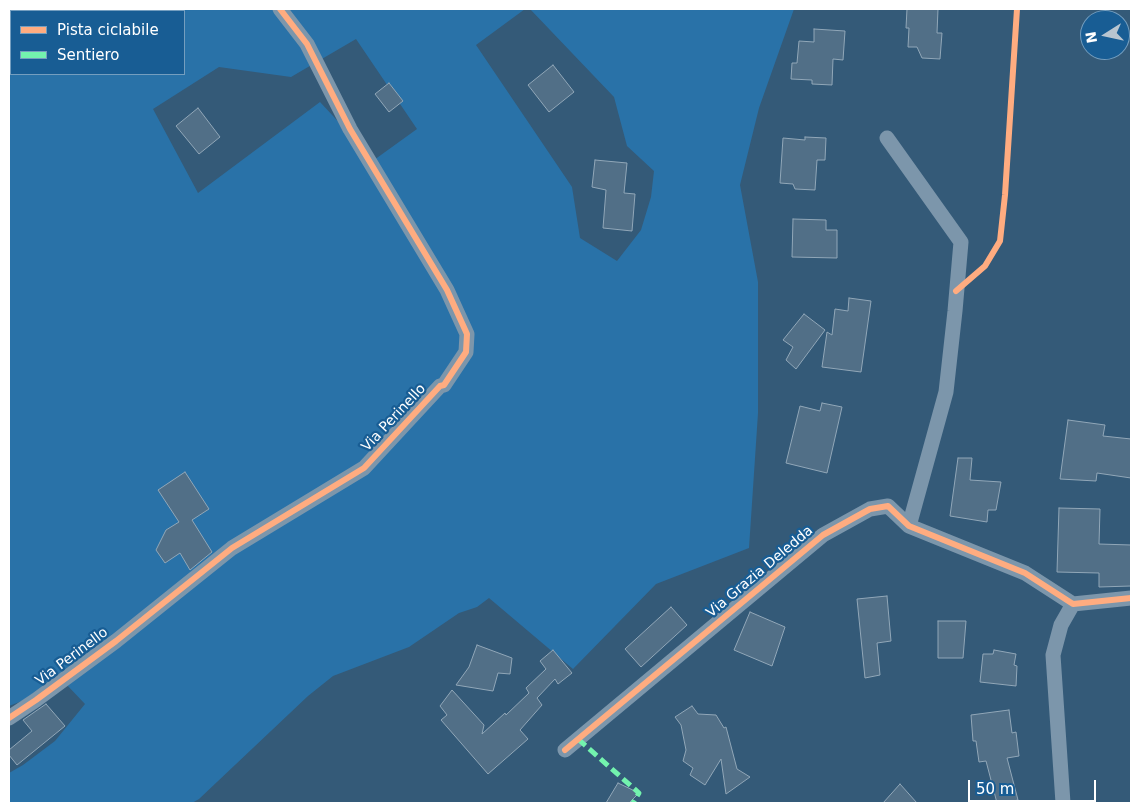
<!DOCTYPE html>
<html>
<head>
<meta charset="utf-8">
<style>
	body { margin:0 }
	#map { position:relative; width:1140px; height:812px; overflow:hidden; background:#345a78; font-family:"DejaVu Sans",sans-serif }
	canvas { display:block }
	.frame { position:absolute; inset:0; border:10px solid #fff; pointer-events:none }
	.legend { position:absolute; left:10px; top:10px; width:175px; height:65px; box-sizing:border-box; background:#185d94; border:1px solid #749ebf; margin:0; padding:6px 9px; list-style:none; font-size:15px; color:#fff }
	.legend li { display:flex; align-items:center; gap:10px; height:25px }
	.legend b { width:25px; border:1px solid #749ebf }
	.north { position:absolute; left:1080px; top:10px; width:50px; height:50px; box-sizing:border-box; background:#185d94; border:1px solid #749ebf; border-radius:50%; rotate:260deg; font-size:14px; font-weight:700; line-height:20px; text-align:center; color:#fff }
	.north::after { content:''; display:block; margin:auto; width:18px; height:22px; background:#b8c5d0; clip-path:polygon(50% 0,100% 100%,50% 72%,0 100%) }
	.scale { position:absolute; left:968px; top:780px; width:128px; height:22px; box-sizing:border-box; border:2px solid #fff; border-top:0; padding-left:6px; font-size:15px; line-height:18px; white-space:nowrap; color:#fff; -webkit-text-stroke:4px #185d94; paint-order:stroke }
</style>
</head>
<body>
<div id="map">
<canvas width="1140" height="812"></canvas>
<div class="frame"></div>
<ul class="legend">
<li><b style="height:6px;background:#ffac80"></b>Pista ciclabile</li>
<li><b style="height:6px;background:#73f3ae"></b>Sentiero</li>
</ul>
<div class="north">N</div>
<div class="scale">50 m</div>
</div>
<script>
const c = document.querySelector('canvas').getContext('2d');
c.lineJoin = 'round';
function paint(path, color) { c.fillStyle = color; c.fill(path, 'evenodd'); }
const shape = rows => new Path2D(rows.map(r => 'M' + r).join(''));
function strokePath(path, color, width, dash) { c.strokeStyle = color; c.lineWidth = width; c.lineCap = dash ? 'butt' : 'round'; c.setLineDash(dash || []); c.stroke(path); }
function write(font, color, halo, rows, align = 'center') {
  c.font = font + ' "DejaVu Sans",sans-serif'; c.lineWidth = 4.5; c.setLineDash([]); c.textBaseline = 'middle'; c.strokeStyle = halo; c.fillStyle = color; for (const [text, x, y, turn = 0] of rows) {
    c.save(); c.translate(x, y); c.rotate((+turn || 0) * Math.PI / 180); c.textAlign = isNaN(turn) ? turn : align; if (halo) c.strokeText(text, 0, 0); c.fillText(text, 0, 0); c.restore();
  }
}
paint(shape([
	[9,9,525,9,476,45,572,187,580,238,617,261,641,230,651,197,654,171,627,146,614,97,530,9,794,9,759,108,740,185,758,282,758,413,749,548,656,584,573,669,489,598,477,607,459,613,409,647,333,676,308,696,199,799,192,803,9,803,9,773,23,765,55,741,85,704,66,684,9,706],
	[11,11,184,11,184,74,11,74],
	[356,39,417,129,374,160,320,102,198,193,153,109,219,67,291,77]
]), '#2972a8');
strokePath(shape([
	[44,11,45,9],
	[9,52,11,49]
]), '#437399', 5);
const building = shape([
	[907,9,938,9,937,33,942,33,940,59,922,58,917,47,908,47,909,28,906,28,907,9],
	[814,29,845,31,843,60,833,59,832,85,812,84,812,80,791,79,792,63,797,63,799,41,814,42,814,29],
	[553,65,574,92,549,112,528,85,553,65],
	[389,83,403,101,389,112,375,94,389,83],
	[198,108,220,137,199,154,176,126,198,108],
	[805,137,826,138,825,160,817,160,815,190,795,189,793,184,780,183,783,138,805,140,805,137],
	[595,160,627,163,624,193,635,194,632,231,603,228,606,190,592,187,595,160],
	[793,219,826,220,826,230,837,230,837,258,792,257,793,219],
	[849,298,871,301,861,372,822,367,827,332,832,335,835,309,848,311,849,298],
	[804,314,825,330,796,369,786,360,793,347,783,340,804,314],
	[822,403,842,407,827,473,786,463,800,406,820,411,822,403],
	[1068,420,1105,425,1103,436,1131,439,1131,478,1097,473,1096,481,1060,479,1068,420],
	[958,458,972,458,970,480,1001,482,996,510,988,510,987,522,950,516,958,458],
	[185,472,209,509,192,520,212,552,190,570,180,553,165,563,156,550,166,530,179,522,158,490,185,472],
	[1059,508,1100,509,1099,544,1131,545,1131,586,1099,587,1099,573,1057,572,1059,508],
	[887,596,891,641,877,643,880,675,865,678,857,599,887,596],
	[671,607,687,625,641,667,625,649,671,607],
	[750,612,785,627,772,666,734,650,750,612],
	[938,621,966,621,963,658,938,658,938,621],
	[477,645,512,658,510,674,498,673,493,691,456,685,469,667,477,645],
	[553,650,572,673,558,684,555,679,537,698,542,705,520,730,528,739,488,774,441,720,447,715,440,706,452,690,484,725,482,734,505,713,506,715,529,693,526,688,546,669,540,661,553,650],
	[994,650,1016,654,1014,665,1017,666,1016,686,980,682,983,654,993,654,994,650],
	[46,704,65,726,17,765,9,755,9,750,32,731,23,720,46,704],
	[692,706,698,714,716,715,724,728,726,727,737,769,750,777,726,794,721,759,705,785,690,775,693,768,683,761,686,750,681,725,675,717,692,706],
	[1009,710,1012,733,1016,732,1019,756,1007,758,1018,800,1003,803,997,803,986,761,979,762,976,741,973,741,971,715,1009,710],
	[618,783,639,793,629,803,606,803,618,783],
	[900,784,917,803,883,803,900,784]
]);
paint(building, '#516f87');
strokePath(building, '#91a7b8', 1);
strokePath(shape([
	[887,138,961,242,955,311,946,392,909,526],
	[9,718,36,700,116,641,232,548,364,468,440,386,444,385,466,352,467,334,447,290,350,129,307,44,280,9],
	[565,750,823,535,870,509,888,506,909,526,1025,573,1073,604,1131,598],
	[1063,803,1053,655,1061,625,1073,604]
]), '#7c96ab', 15);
strokePath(shape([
	[578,739,639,793,633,803]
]), '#73f3ae', 5, [10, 5]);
strokePath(shape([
	[956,291,985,266,1000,241,1005,195,1017,9],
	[9,718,36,700,116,641,232,548,364,468,440,386,444,385,466,352,467,334,447,290,350,129,307,44,280,9],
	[565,750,823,535,870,509,888,506,909,526,1025,573,1073,604,1131,598]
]), '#ffac80', 6);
write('14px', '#fff', '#185d94', [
	["Via Perinello",394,418,-47],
	["Via Grazia Deledda",760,572,-40],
	["Via Perinello",72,657,-37]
]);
</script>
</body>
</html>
